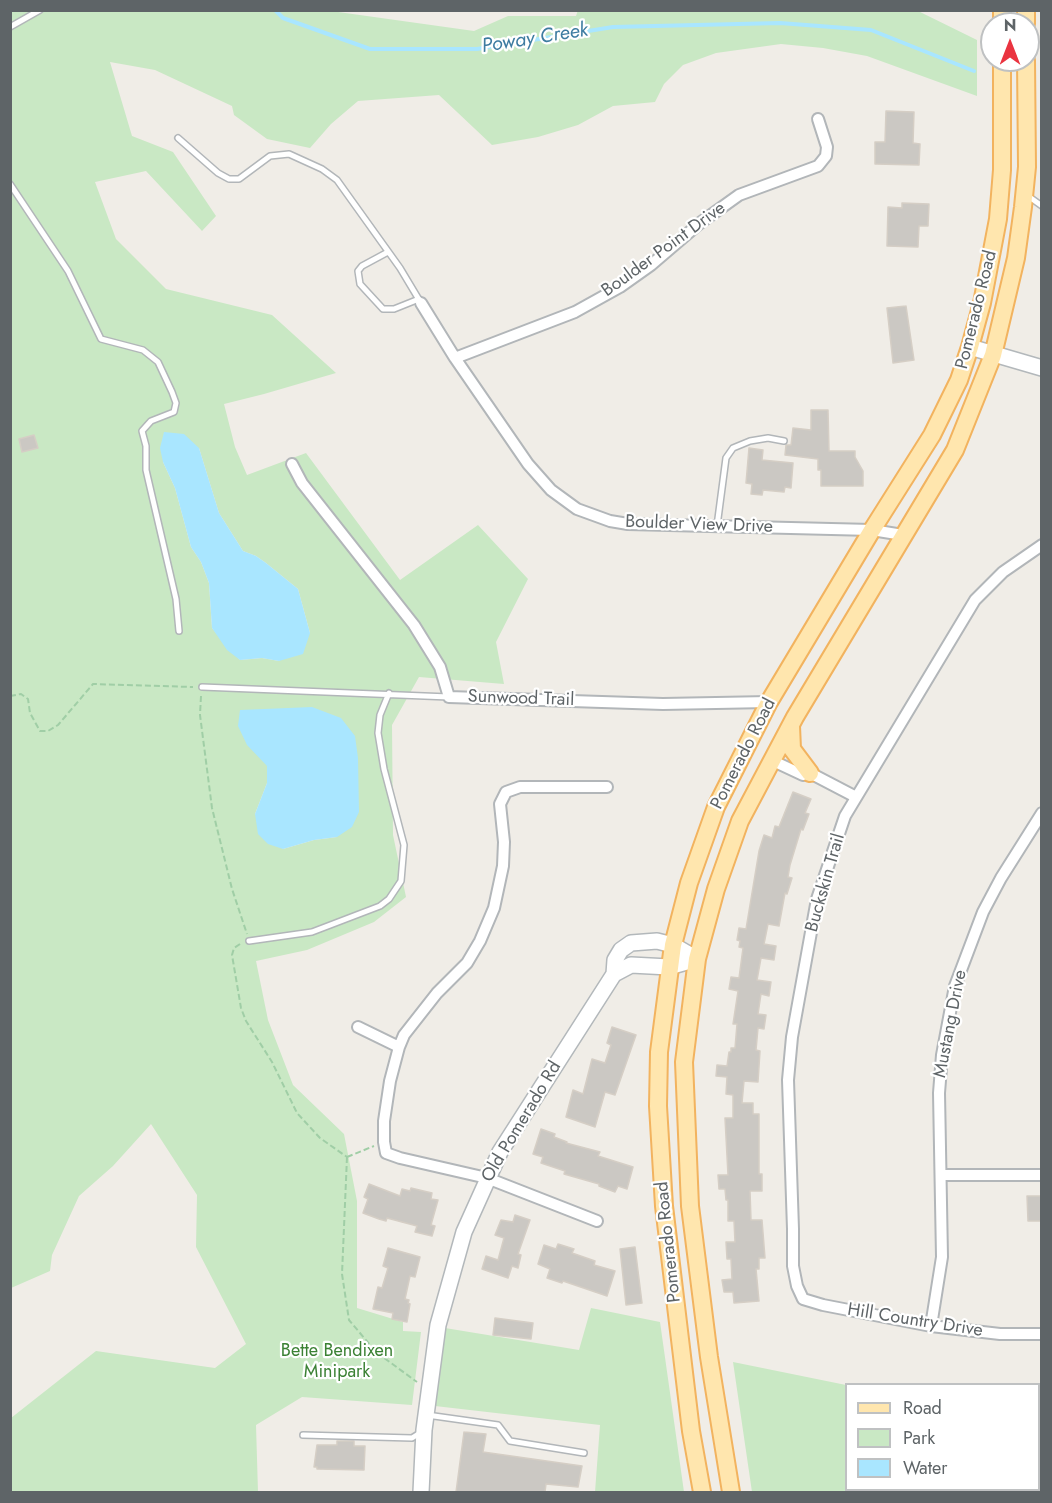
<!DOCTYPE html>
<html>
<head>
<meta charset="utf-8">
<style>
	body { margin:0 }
	#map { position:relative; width:1052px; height:1503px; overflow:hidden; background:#f0ede7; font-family:Jost,sans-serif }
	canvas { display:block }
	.frame { position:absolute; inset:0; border:12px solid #5e6467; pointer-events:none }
	.legend { position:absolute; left:845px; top:1383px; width:195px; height:108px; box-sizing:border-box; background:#fff; border:2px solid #bfc1c2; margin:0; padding:8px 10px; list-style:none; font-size:18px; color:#5e6467 }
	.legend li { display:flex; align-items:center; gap:12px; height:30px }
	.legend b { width:30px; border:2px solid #bfc1c2 }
	.north { position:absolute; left:980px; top:12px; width:60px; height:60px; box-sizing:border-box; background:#fff; border:2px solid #bfc1c2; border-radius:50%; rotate:0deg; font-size:16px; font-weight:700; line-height:24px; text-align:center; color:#5e6467 }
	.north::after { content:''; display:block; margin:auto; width:21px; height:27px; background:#ea3440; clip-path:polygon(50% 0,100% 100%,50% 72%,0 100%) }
</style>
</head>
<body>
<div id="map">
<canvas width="1052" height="1503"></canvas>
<div class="frame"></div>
<ul class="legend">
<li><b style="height:8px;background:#ffe6ae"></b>Road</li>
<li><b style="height:16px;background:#c9e8c4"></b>Park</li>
<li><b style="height:16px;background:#a9e6ff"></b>Water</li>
</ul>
<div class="north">N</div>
</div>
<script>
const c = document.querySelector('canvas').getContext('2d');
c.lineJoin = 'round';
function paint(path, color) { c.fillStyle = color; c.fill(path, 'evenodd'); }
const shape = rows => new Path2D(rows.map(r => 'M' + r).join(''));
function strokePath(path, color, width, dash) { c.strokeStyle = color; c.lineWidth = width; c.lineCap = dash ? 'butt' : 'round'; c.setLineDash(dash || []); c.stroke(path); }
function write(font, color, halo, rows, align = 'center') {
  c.font = font + ' Jost,sans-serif'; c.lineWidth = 4.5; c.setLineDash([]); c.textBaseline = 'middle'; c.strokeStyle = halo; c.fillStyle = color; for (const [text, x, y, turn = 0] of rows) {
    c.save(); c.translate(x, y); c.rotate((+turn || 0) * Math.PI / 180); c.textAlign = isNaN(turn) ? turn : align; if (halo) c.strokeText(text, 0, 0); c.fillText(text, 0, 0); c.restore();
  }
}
paint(shape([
	[324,10,474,31,508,16,576,16,578,10,916,10,977,40,977,96,867,56,823,48,781,44,716,53,683,65,664,84,655,102,613,106,578,125,538,137,492,145,439,95,358,101,331,124,310,148,267,139,234,115,232,106,155,70,110,62,132,136,173,152,216,216,202,231,146,171,95,182,116,239,166,289,272,315,336,373,264,394,224,404,235,447,247,475,306,453,400,580,478,525,528,579,496,642,504,684,419,677,392,725,393,835,406,897,374,922,307,950,256,961,268,1020,293,1085,344,1134,357,1201,357,1308,403,1322,403,1331,421,1332,412,1405,302,1397,256,1425,258,1492,11,1492,11,1418,96,1351,215,1368,246,1344,196,1247,197,1195,151,1124,113,1166,79,1196,52,1255,50,1271,11,1288,11,11],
	[199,448,219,513,243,551,256,556,266,563,298,589,310,633,279,661,262,658,240,660,212,628,209,583,201,562,191,547,175,488,163,462],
	[267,766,337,837,314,840,283,849,255,814,267,783],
	[591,1308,660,1322,684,1492,595,1492,600,1425,435,1406,445,1328,579,1350],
	[733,1362,846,1385,846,1490,1038,1490,1038,1415,1041,1415,1041,1492,752,1492]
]), '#c9e8c4');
paint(shape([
	[164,432,184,434,199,448,219,513,243,551,256,556,266,563,298,589,310,633,303,654,279,661,262,658,240,660,227,650,212,628,209,583,201,562,191,547,175,488,163,462,160,448],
	[312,707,341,718,355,736,358,758,359,812,352,827,337,837,314,840,283,849,268,844,258,834,255,814,267,783,267,766,247,745,238,726,240,710]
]), '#a9e6ff');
strokePath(shape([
	[275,10,283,18,370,49,477,49,613,27,780,23,871,30,974,71]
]), '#a9e6ff', 4);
const building = shape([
	[886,111,914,112,913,143,920,144,919,165,875,164,875,142,885,142,886,111],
	[902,203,929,204,928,226,919,226,918,247,887,246,888,207,902,208,902,203],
	[906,306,914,360,893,363,887,308,906,306],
	[811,410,828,410,829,451,855,451,855,457,863,471,863,486,821,486,821,470,818,470,818,459,785,455,786,445,791,445,793,428,811,430,811,410],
	[34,435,38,448,22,452,19,439,34,435],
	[749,448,763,450,762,460,793,463,791,488,785,487,784,492,763,490,762,495,751,494,752,484,746,483,749,448],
	[793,792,811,799,805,813,809,814,803,830,801,829,790,865,788,877,792,878,787,894,785,893,779,926,768,924,764,944,776,946,774,960,761,958,757,980,771,982,769,996,761,994,758,1014,766,1015,764,1029,758,1028,756,1050,760,1051,758,1082,744,1081,742,1103,753,1103,753,1114,759,1114,759,1174,762,1174,762,1191,750,1191,751,1220,762,1220,765,1258,759,1258,759,1269,756,1269,759,1301,734,1303,733,1292,724,1292,722,1280,732,1279,731,1259,727,1259,726,1242,735,1242,734,1221,728,1221,728,1200,726,1200,725,1189,719,1189,718,1175,728,1175,725,1118,733,1118,733,1095,726,1094,727,1077,716,1076,717,1065,727,1066,729,1052,731,1052,731,1048,735,1048,737,1024,733,1024,738,991,729,989,731,977,739,978,743,948,739,947,740,941,737,940,739,928,746,929,759,851,764,835,772,838,775,826,779,827,793,792],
	[612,1027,636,1035,615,1095,605,1092,595,1127,566,1117,573,1090,583,1094,592,1059,605,1063,611,1045,607,1043,612,1027],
	[541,1129,555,1134,554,1137,567,1142,566,1143,600,1152,598,1156,633,1167,627,1189,618,1186,615,1192,599,1186,599,1184,564,1174,565,1171,541,1163,543,1157,533,1154,541,1129],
	[369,1184,400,1196,402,1189,410,1191,411,1188,432,1193,431,1199,438,1200,431,1225,435,1226,432,1236,415,1232,417,1226,387,1218,386,1221,379,1219,363,1213,368,1199,364,1197,369,1184],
	[1027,1196,1040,1196,1041,1198,1041,1221,1028,1221,1027,1196],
	[515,1215,530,1220,518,1254,521,1255,518,1268,512,1266,508,1278,482,1269,486,1256,498,1260,504,1238,495,1235,501,1220,513,1222,515,1215],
	[558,1244,574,1249,572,1253,595,1261,594,1265,615,1271,607,1296,563,1281,562,1283,547,1278,550,1269,538,1264,544,1245,556,1249,558,1244],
	[635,1247,642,1303,626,1305,620,1249,635,1247],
	[388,1248,420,1257,415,1277,410,1276,405,1299,409,1300,408,1303,410,1304,407,1322,392,1319,393,1313,373,1309,378,1287,382,1288,388,1268,383,1266,388,1248],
	[495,1318,533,1323,531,1339,493,1335,495,1318],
	[464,1432,486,1434,483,1452,582,1466,578,1487,546,1484,545,1492,456,1492,464,1432],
	[337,1441,354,1441,354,1446,365,1446,364,1470,317,1469,317,1467,314,1467,317,1445,337,1445,337,1441]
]);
paint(building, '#cbc8c3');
strokePath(building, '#d5cec5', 1.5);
const lane = shape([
	[10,27,40,10],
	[178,138,218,173,229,179,239,179,270,156,289,154,322,169,337,180,400,268,421,303],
	[10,184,68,271,101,339,143,350,158,362,172,392,176,403,174,412,151,421,142,431,146,446,146,470,176,599,179,631],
	[1028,196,1042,206],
	[388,252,362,266,358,271,360,284,383,309,394,309,419,299],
	[717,526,726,458,733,448,750,441,768,438,784,441],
	[202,687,449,697],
	[249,941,312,932,380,906,389,899,401,881,404,845,384,769,378,733,380,715,389,693],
	[427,1415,498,1425,510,1441,584,1453],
	[303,1435,412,1438,420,1433]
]);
const street = shape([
	[421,303,455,358,528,464,551,490,577,509,610,521,628,524,872,530,903,535],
	[455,358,575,312,620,287,651,265,700,223,739,195,818,166,826,156,827,147,818,119],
	[292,464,302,483,414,625,440,667,449,697,663,704,769,702],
	[1042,545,1003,572,975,600,845,816,817,899,792,1037,788,1080,793,1229,793,1266,797,1286,803,1299,823,1305,931,1326,1000,1334,1042,1334],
	[771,760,803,775,810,773,856,797],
	[358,1027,399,1047],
	[942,1175,1042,1175],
	[597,1221,487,1178,400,1158,386,1153,384,1142,384,1121,390,1081,399,1047,404,1035,437,993,467,963,480,941,494,908,503,866,504,842,500,804,506,792,520,787,607,787],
	[931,1326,942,1257,939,1093,942,1055,955,986,983,912,1001,878,1042,813]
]);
const secondary = shape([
	[970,347,1042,368],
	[614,974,631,965,669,967,697,959],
	[421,1492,424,1430,438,1325,464,1232,500,1152,614,974,615,960,621,950,631,943,657,941,673,945,697,959]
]);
const primary = shape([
	[1026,10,1026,24],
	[1002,24,1002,10],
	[791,726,792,749,810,773],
	[702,1492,691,1431,664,1206,658,1106,659,1052,673,945,689,883,716,807,769,702,872,530,932,435,959,380,970,347,982,303,998,219,1002,170,1002,60],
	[731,1492,709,1357,690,1206,684,1062,697,959,716,889,740,821,795,717,955,450,993,355,1016,258,1023,207,1027,167,1026,60]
]);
strokePath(lane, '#b2b6b9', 8);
strokePath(street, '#b2b6b9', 14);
strokePath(secondary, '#b3b8bb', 18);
strokePath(primary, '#f2b35f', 20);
strokePath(shape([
	[10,696,21,694,28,699,30,713,40,731,48,731,58,725,93,684,193,687],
	[201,696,200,715,212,808,232,889,247,934],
	[240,944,234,948,232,955,241,1008,246,1021,272,1062,297,1113,320,1138,347,1157],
	[347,1157,342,1274,349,1320,376,1352,417,1382],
	[347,1157,374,1146]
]), '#a0cea6', 2, [6, 3]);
strokePath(lane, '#fff', 5);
strokePath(street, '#fff', 10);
strokePath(secondary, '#fff', 15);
strokePath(primary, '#ffe6ae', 16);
write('18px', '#5e6467', '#fff', [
	["Boulder Point Drive",664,250,-36],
	["Pomerado Road",977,310,-76],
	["Boulder View Drive",699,525,2],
	["Sunwood Trail",521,699,2],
	["Pomerado Road",744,754,-63],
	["Buckskin Trail",826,883,-74],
	["Mustang Drive",951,1024,-79],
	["Old Pomerado Rd",522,1122,-59],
	["Pomerado Road",669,1242,-96],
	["Hill Country Drive",915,1321,9]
]);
write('18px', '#3b8134', '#fff', [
	["Bette Bendixen",337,1352],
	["Minipark",337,1373]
]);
write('italic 20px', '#3e7ca1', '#fff', [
	["Poway Creek",535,39,-9]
]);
</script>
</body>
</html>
